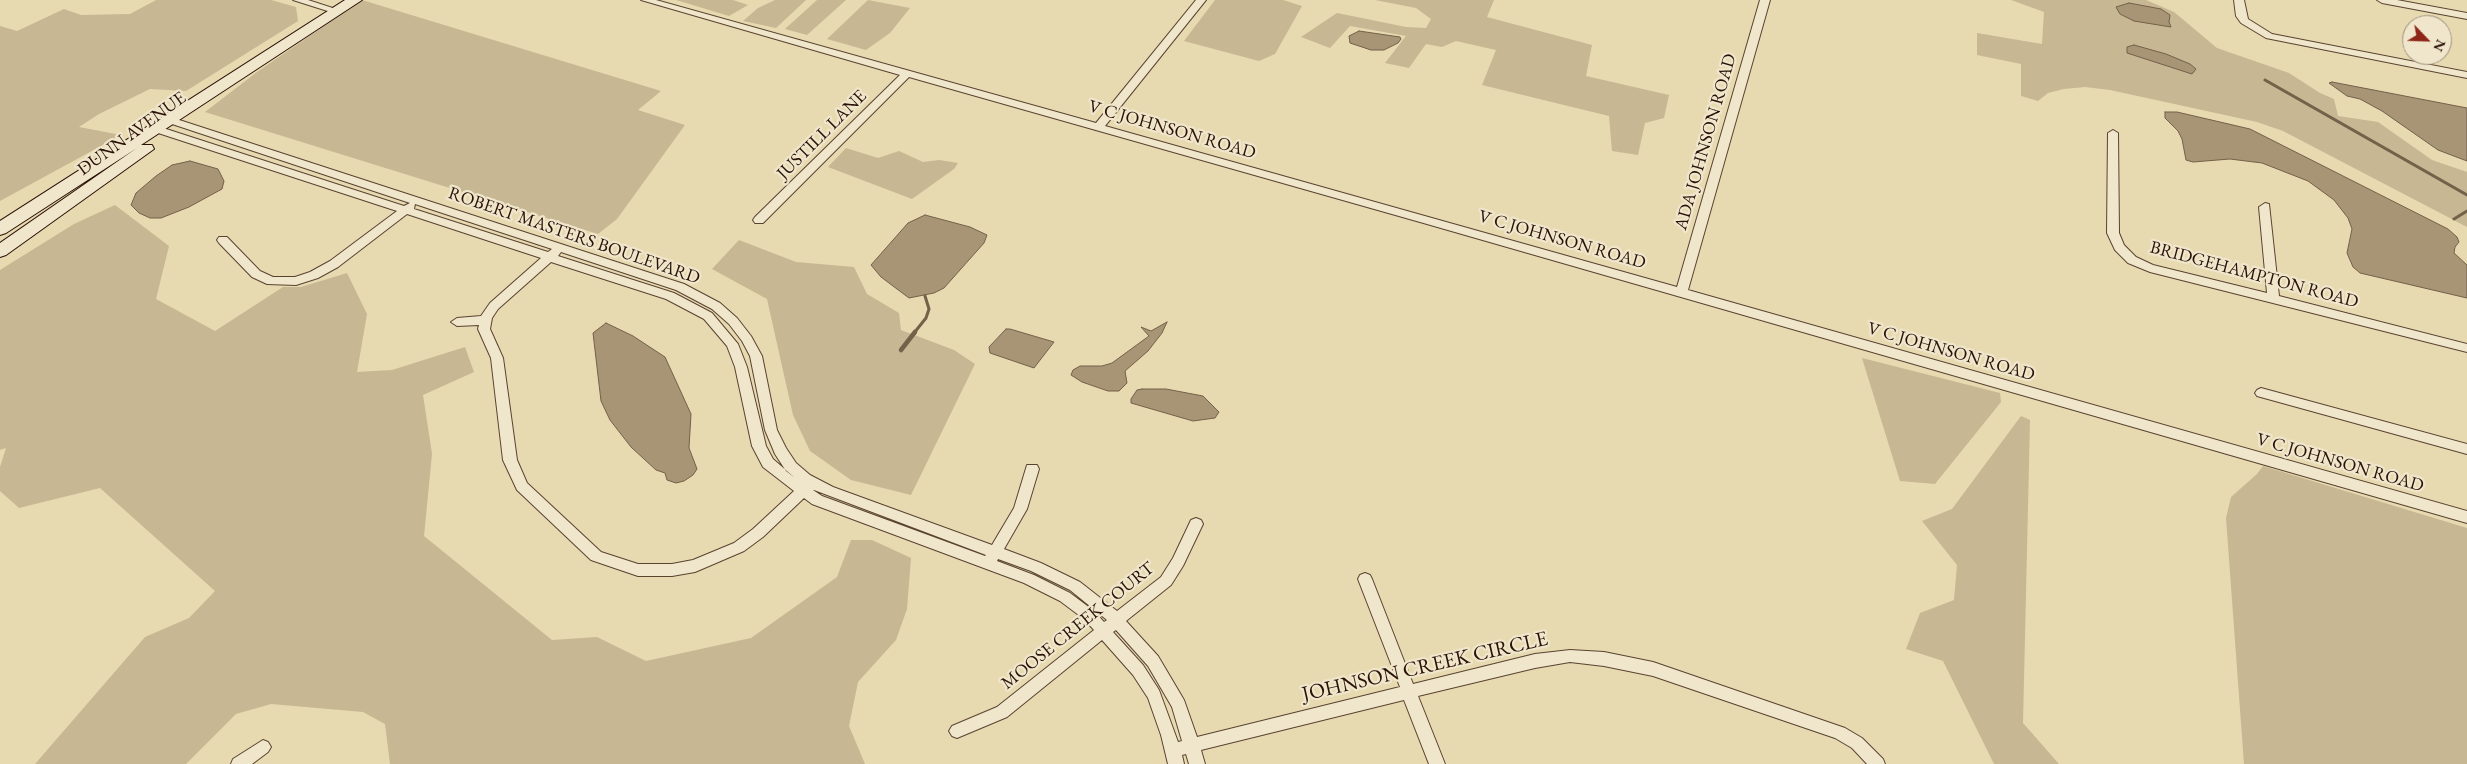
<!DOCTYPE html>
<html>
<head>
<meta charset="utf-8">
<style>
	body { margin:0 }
	#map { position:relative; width:2467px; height:764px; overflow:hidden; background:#e7d9b0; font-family:"EB Garamond",serif }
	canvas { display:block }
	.north { position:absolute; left:2402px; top:15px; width:50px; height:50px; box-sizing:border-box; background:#efe6cc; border:1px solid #a0917d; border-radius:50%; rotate:114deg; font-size:14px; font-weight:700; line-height:20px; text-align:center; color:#2a1106 }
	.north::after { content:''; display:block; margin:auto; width:18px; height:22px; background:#8f2418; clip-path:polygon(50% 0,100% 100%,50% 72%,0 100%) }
</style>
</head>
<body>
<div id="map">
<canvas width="2467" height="764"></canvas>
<div class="north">N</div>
</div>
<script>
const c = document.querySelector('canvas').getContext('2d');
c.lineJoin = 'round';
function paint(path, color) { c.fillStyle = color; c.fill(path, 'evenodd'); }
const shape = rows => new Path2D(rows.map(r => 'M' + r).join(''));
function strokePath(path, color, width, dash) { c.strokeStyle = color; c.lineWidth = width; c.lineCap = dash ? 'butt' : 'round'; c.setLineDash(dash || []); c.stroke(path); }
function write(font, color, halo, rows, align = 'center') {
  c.font = font + ' "EB Garamond",serif'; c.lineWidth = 4.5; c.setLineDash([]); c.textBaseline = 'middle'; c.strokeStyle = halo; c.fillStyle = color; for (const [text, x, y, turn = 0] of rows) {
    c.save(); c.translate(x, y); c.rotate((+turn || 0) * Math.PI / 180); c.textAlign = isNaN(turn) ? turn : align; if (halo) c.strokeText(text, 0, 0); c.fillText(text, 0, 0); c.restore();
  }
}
paint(shape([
	[156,0,271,0,296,7,298,21,186,91,150,89,99,114,79,127,121,135,0,201,0,26,17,31,64,9,81,15,130,14],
	[362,0,661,91,638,110,685,125,617,219,598,234,205,112,257,72],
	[676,0,733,0,748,5,729,16],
	[775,0,806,0,776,28,743,21,758,8],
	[817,0,846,0,807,35,785,29],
	[868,0,910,8,890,33,866,50,827,39],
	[1215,0,1283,0,1302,6,1275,54,1259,61,1184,41],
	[1375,0,1494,0,1487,17,1592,45,1586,76,1669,95,1664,118,1645,123,1638,155,1612,151,1609,116,1482,85,1496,50,1456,41,1442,47,1426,44,1409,68,1385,63,1406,36,1350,26,1330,48,1301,37,1337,13,1406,27,1426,28,1431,19,1416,8],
	[2011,0,2146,0,2174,12,2217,48,2289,73,2320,93,2334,99,2338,116,2378,122,2432,160,2467,172,2467,227,2283,131,2257,122,2110,90,2085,87,2064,89,2048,93,2038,101,2021,96,2021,64,1977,55,1977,33,2042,44,2044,12],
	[846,148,878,158,899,151,923,162,939,160,958,163,954,169,912,199,828,167],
	[115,205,169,246,156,299,215,331,283,287,301,287,347,273,367,314,357,372,392,370,465,347,474,372,423,395,432,454,424,536,552,640,597,637,646,661,751,638,837,577,851,540,872,540,911,558,907,609,896,640,858,682,849,726,865,764,390,764,385,724,363,712,271,704,236,714,186,764,35,764,145,637,189,618,215,591,100,488,19,508,0,491,0,467,6,448,0,450,0,270,74,224],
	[739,240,796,262,854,267,867,294,899,313,901,330,954,350,975,364,911,495,851,480,810,451,793,415,767,299,712,269],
	[1862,358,2000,393,2001,402,1935,484,1900,481],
	[2021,416,2030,420,2023,723,2059,764,1994,764,1943,661,1906,649,1920,613,1954,600,1957,565,1922,521,1952,509],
	[2263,466,2467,528,2467,764,2244,764,2226,518,2231,497,2257,474]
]), '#c7b793');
const water = shape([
	[2129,3,2161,9,2170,15,2169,22,2171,27,2134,21,2120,14,2116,7,2129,3],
	[1359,31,1400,37,1401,39,1398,43,1384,50,1371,50,1350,43,1349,36,1359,31],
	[2134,45,2166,54,2190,64,2196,69,2192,74,2127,53,2127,47,2134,45],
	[2332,82,2467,108,2467,161,2438,150,2382,111,2360,99,2347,96,2329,83,2332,82],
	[2165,112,2177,112,2250,129,2448,229,2457,237,2459,242,2455,247,2454,253,2467,265,2467,298,2360,273,2353,267,2347,253,2352,229,2348,218,2334,200,2308,181,2262,163,2230,159,2193,162,2186,160,2182,139,2178,131,2165,118,2165,112],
	[190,161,218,169,224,181,222,189,189,207,161,218,150,218,139,213,131,205,136,193,156,176,172,165,190,161],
	[925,215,970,227,987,235,984,243,944,288,934,293,909,298,881,277,871,265,908,223,925,215],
	[1167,322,1162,333,1148,351,1125,371,1127,383,1119,391,1108,391,1082,382,1071,375,1073,370,1080,366,1102,366,1112,363,1149,336,1141,327,1151,331,1167,322],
	[606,323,633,336,665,357,691,414,689,448,697,469,693,475,684,481,676,483,667,480,665,473,656,470,631,447,610,420,601,401,593,333,606,323],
	[1006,329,1010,329,1054,342,1034,368,990,353,989,347,1006,329],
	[1142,389,1166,389,1203,396,1219,412,1215,418,1193,421,1131,403,1131,399,1137,390,1142,389]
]);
paint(water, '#a79576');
strokePath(water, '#756049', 1);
strokePath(shape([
	[2265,80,2467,195],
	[2454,219,2467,211],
	[914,333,926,318,929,309,925,296]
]), '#756049', 3);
strokePath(shape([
	[901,350,915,332]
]), '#756049', 4.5);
const street = shape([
	[293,0,308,0,342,11,337,14,293,0],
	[641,0,656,0,1096,123,1196,0,1206,0,1105,126,1677,287,1760,0,1770,0,1688,290,2467,511,2467,523,1420,222,909,77,763,223,755,223,753,220,755,217,900,75,641,0],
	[2234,0,2244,0,2248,19,2272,34,2467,72,2467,78,2266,38,2241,23,2236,16,2234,0],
	[2377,0,2397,0,2467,13,2467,19,2382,3,2377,0],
	[170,117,684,284,720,303,737,318,751,336,762,356,777,430,786,448,796,463,810,475,833,487,992,545,1014,508,1027,465,1037,465,1039,469,1027,509,1004,549,1041,563,1080,582,1117,611,1161,577,1173,558,1191,520,1196,518,1201,520,1203,524,1183,566,1171,585,1126,621,1158,656,1184,700,1197,737,1400,687,1358,579,1360,575,1365,573,1370,575,1372,579,1413,684,1535,654,1570,650,1604,652,1653,662,1845,728,1862,738,1883,759,1885,764,1867,764,1852,748,1835,738,1653,676,1604,666,1570,662,1535,668,1418,696,1445,764,1429,764,1404,700,1201,750,1205,764,1189,764,1186,754,1182,755,1184,764,1168,764,1161,735,1148,698,1133,675,1102,640,1007,717,957,738,952,736,949,731,952,726,997,707,1094,630,1084,619,1060,601,1024,583,812,504,804,498,763,537,744,551,695,572,672,576,638,576,591,560,517,490,503,460,491,358,478,329,479,325,457,326,451,322,457,318,481,316,490,303,541,258,407,214,338,267,318,278,296,285,267,284,252,277,219,243,217,240,219,237,227,237,260,271,273,277,295,277,310,272,330,261,397,211,152,131,152,127,160,127,404,206,410,203,166,122,165,120,170,117],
	[415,204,552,249,548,252,414,209,415,204],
	[561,252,676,290,712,309,729,324,742,341,750,356,765,430,775,454,786,471,795,478,773,459,766,446,747,367,738,344,712,313,674,293,558,256,561,252],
	[551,262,666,299,704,319,727,346,735,367,752,446,763,467,794,491,753,529,734,543,693,560,672,564,638,564,601,552,527,483,517,460,503,358,490,329,492,318,498,309,551,262],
	[813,490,814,490,986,555,985,556,822,496,813,490],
	[998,559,1031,571,1070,590,1107,620,1104,622,1094,611,1070,593,1034,575,997,561,998,559],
	[1116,630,1148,666,1172,707,1182,741,1178,742,1159,690,1143,665,1113,632,1116,630],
	[2113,130,2118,133,2119,233,2124,245,2136,257,2153,265,2267,293,2259,207,2265,203,2269,204,2279,296,2467,344,2467,352,2150,272,2128,263,2115,250,2107,233,2108,133,2113,130],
	[2261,388,2467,444,2467,454,2257,396,2255,393,2257,390,2261,388],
	[263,740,268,742,271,747,268,752,252,764,231,764,233,759,263,740]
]);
const secondary = shape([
	[345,0,362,0,141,145,152,145,154,149,6,255,0,257,0,243,137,148,6,233,0,235,0,221,345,0]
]);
strokePath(street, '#594330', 2);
strokePath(secondary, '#2a1106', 2);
paint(street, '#efe6cc');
paint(secondary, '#efe6cc');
write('18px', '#2a1106', '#efe6cc', [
	["V C JOHNSON ROAD",1172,130,16],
	["DUNN AVENUE",132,134,-36],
	["JUSTILL LANE",822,135,-45],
	["ADA JOHNSON ROAD",1706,142,-74],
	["ROBERT MASTERS BOULEVARD",574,236,19],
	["V C JOHNSON ROAD",1562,240,16],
	["BRIDGEHAMPTON ROAD",2254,275,15],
	["V C JOHNSON ROAD",1951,352,16],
	["V C JOHNSON ROAD",2340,463,16],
	["MOOSE CREEK COURT",1078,626,-39]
]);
write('21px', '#2a1106', '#efe6cc', [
	["JOHNSON CREEK CIRCLE",1425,667,-13]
]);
</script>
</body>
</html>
